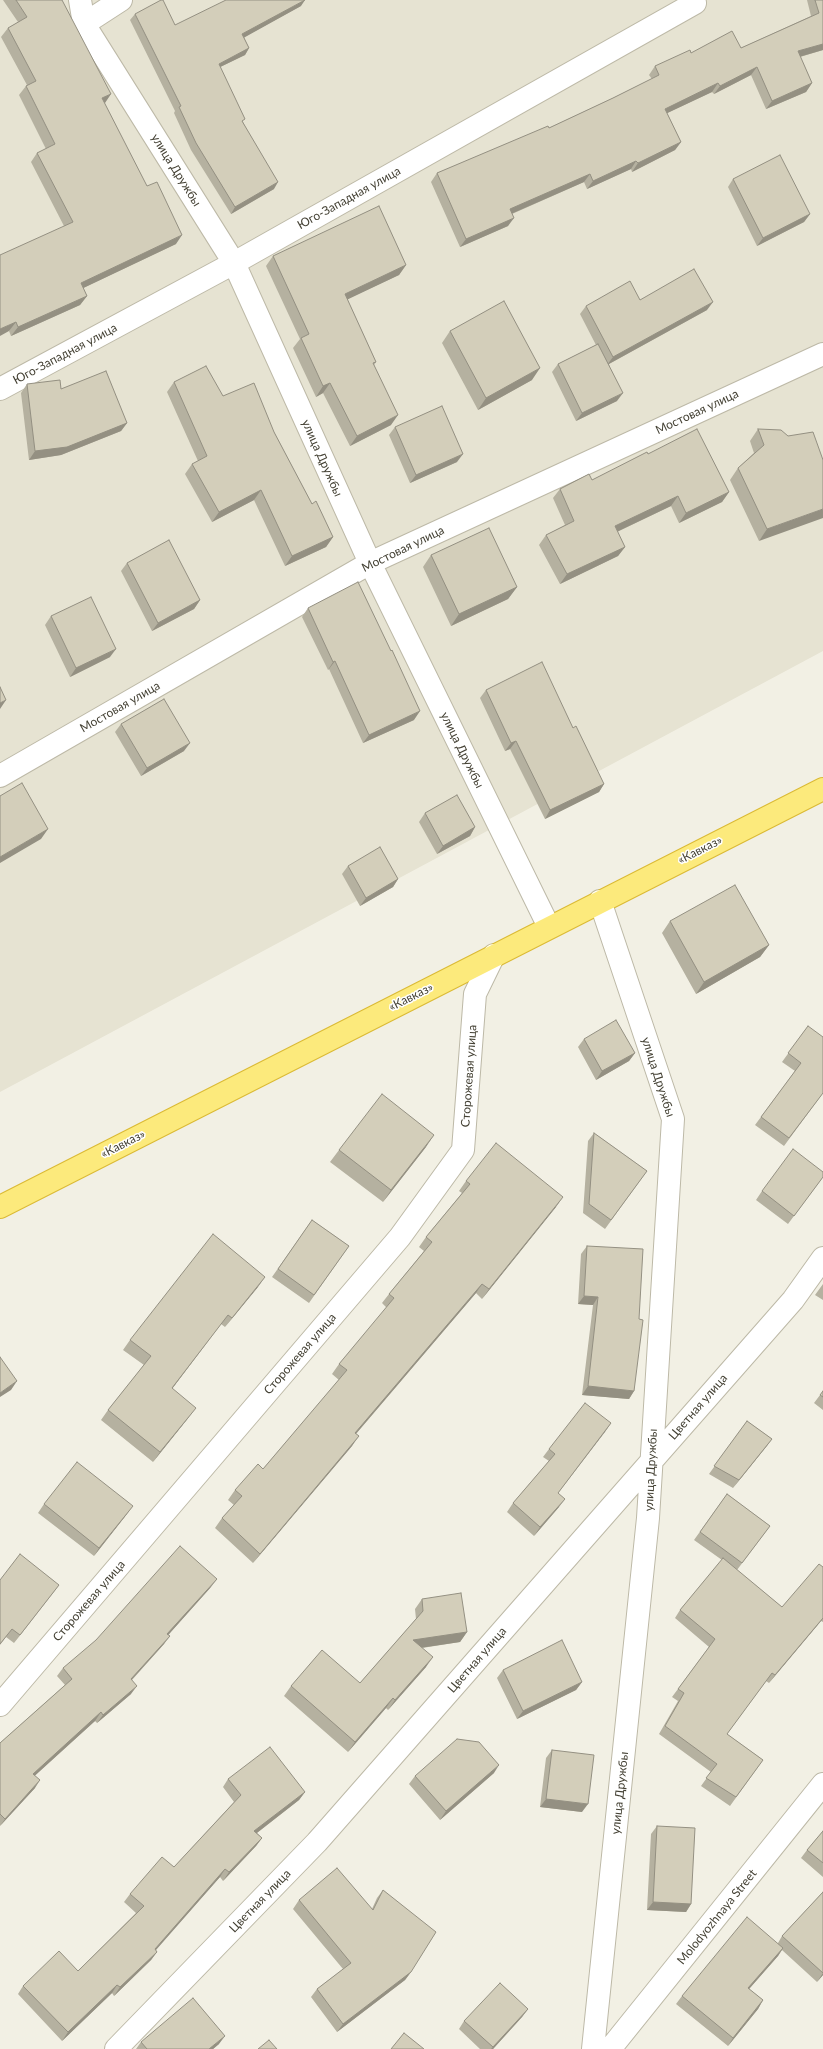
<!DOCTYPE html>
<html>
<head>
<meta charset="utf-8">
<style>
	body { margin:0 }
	canvas { display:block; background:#f2f0e4 }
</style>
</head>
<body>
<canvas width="823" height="2049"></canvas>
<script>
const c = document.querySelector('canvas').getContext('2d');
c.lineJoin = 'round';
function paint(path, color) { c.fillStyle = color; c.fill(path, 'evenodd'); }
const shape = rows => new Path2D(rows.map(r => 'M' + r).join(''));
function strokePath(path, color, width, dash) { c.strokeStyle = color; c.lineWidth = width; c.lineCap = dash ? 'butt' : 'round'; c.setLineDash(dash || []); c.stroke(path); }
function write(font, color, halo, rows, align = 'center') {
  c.font = font + ' Lato,sans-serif'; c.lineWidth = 3; c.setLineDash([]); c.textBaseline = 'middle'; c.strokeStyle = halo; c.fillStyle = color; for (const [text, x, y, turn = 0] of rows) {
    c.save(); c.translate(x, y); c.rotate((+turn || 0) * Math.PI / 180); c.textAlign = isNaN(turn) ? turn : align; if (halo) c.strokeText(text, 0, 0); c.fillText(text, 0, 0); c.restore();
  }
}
paint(shape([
	[0,0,823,0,823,651,0,1092]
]), '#e6e3d2');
const minor = shape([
	[80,0,84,24,234,263,370,563,549,927],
	[84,24,121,0],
	[0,389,234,263,695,3],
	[0,776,370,563,823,354],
	[0,1705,400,1237,463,1150,475,994,494,955],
	[116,2049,317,1842,793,1300,823,1258],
	[593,2049,648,1518,673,1119,600,901],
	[610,2049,823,1784]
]);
const trunk = shape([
	[0,1207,823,789]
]);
strokePath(minor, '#bdb9a7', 24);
strokePath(trunk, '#dbba35', 24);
strokePath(minor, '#fff', 22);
strokePath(trunk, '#fcea7c', 22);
paint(shape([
	[3,0,62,0,104,103,176,244,83,288,87,296,80,305,11,336,9,331,64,226,31,162,37,153,46,149,19,95,26,86,27,85,1,37,8,28,18,22],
	[807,0,823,0,823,50,800,57,812,83,806,92,766,109,751,75,714,94,712,92,667,113,681,142,675,150,632,172,631,169,587,189,584,182,512,214,508,226,460,247,431,182,437,173,549,128,613,98,652,79,649,75,655,66,691,53,741,48,811,16],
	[301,6,244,37,249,48,245,55,220,67,243,122,274,189,231,214,191,150,174,113,175,111,130,20,135,14,175,25],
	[733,179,810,214,804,222,757,246,728,187],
	[273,256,406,265,399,275,347,299,376,362,374,365,391,425,350,446,323,393,316,397,293,348,300,339,266,266],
	[640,300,707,310,609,364,617,401,576,421,552,372,558,364,596,345,580,314,586,306],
	[450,331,532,380,478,410,442,343],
	[174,382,223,396,274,432,312,504,333,537,326,547,285,566,254,500,212,522,185,474,192,464,198,461,167,392],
	[27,384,61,389,127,423,121,431,61,455,29,460,21,393],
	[395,427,457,462,410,483,389,435],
	[758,429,823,460,759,541,730,480,738,468,754,453,750,441],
	[648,454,729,492,722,502,679,523,671,506,617,532,625,547,618,556,560,584,539,545,546,535,565,525,553,498,560,489,592,480],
	[431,555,517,587,508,599,451,626,423,567],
	[127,563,200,600,194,609,152,631,121,571],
	[308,608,414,720,363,743,329,669,328,670,302,617],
	[51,616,110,657,70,677,45,625],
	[486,690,573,728,604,784,599,792,545,819,510,749,505,751,480,698],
	[121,724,184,751,141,776,115,732],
	[425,813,475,827,470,836,437,854,419,822],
	[348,866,398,879,393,887,360,906,342,874],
	[670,921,769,945,760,957,696,994,662,933],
	[808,1026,823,1093,784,1146,755,1125,795,1071,782,1062],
	[584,1039,635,1053,629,1061,596,1080,578,1047],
	[594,1133,647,1171,605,1229,583,1213,588,1141],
	[426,1147,383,1202,330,1162,339,1150],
	[823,1177,788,1224,756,1200,762,1191],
	[466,1181,556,1207,482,1299,476,1293,356,1434,352,1446,253,1563,215,1528,222,1518,234,1505,228,1500,235,1490,263,1469,339,1380,332,1374,339,1364,387,1308,382,1303,389,1294,424,1251,419,1247,426,1237,462,1193,459,1191],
	[312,1220,349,1246,309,1303,272,1277],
	[587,1246,634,1391,629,1399,582,1395,593,1305,578,1304,581,1254],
	[823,1284,823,1300,815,1295],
	[258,1287,225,1327,221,1324,172,1389,189,1417,153,1462,101,1420,108,1410,144,1365,123,1350,130,1340],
	[823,1391,823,1410,814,1403],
	[747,1421,772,1439,766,1447,733,1488,709,1474],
	[611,1423,558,1493,559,1507,534,1536,507,1512,513,1503,549,1461,543,1457,549,1449],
	[727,1494,770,1526,737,1570,782,1607,823,1567,823,1622,821,1621,769,1683,766,1681,727,1734,763,1760,730,1806,701,1786,711,1772,659,1734,678,1701,672,1697,709,1647,675,1618,680,1610,722,1560,694,1540],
	[44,1504,127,1514,94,1556,38,1513],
	[0,1580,59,1585,14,1643,6,1637,0,1645],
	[211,1587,168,1635,164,1644,132,1680,131,1694,97,1723,95,1721,35,1775,35,1788,0,1826,0,1743,65,1685,57,1676,63,1668],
	[422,1599,467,1632,460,1642,422,1648,426,1667,388,1710,386,1708,348,1752,284,1696,291,1686,360,1683,416,1619,415,1609],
	[503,1670,582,1682,576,1690,517,1719,497,1678],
	[552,1750,582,1812,540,1807,546,1758],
	[494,1773,440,1820,409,1784,415,1776],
	[228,1779,305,1792,299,1800,257,1833,262,1838,256,1846,223,1881,220,1877,155,1950,157,1952,151,1960,114,1996,112,1993,62,2041,18,1994,23,1986,78,1971,136,1913,124,1902,130,1894,174,1867,234,1802,223,1787],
	[657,1826,691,1904,686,1912,647,1910,651,1834],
	[823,1831,823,1877,801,1858,807,1850],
	[383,1890,411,1972,405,1980,337,2032,311,1997,317,1989,343,1969,293,1909,299,1900,372,1909,377,1898],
	[823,1892,823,1975,817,1982,782,1950,778,1956,749,1989,763,2000,758,2009,728,2046,676,2004,682,1996,778,1943,782,1936],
	[528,2009,522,2017,493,2049,480,2049,459,2029,464,2021],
	[141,2042,219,2044,213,2049,136,2049]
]), '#b5b1a0');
paint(shape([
	[305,0,301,6,238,41,242,34],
	[823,44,823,50,792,59,798,51],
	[249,48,245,55,214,70,219,64],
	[757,67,751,75,714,94,720,86],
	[718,83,712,92,659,117,665,109],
	[812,83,806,92,766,109,772,101],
	[111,94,105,103,95,108,102,98],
	[681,142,675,150,632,172,638,163],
	[636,161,631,169,587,189,593,181],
	[590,174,584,182,504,217,510,209],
	[278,182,274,189,231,214,235,207],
	[810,214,804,222,757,246,763,238],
	[514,218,508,226,460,247,466,239],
	[182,235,176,244,75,292,81,283],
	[406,265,399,275,338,304,345,294],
	[87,296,80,305,11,336,18,327],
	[713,302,707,310,607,365,613,357],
	[16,322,9,331,0,336,0,329],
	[540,368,532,380,478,410,486,398],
	[330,383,323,393,316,397,323,386],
	[623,393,617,401,576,421,582,413],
	[398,415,391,425,350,446,357,436],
	[127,423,121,431,61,455,29,460,35,451],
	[463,454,457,462,410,483,416,475],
	[261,490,254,500,212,522,219,512],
	[729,492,722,502,679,523,686,513],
	[678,496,671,506,608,536,615,526],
	[823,509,823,518,759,541,767,529],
	[333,537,326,547,285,566,292,556],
	[625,547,618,556,560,584,567,574],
	[517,587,508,599,451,626,459,614],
	[200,600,194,609,152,631,158,623],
	[116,649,110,657,70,677,76,668],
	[335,661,329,669,328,670,333,662],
	[6,700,0,709,0,703],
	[420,711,414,720,363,743,369,735],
	[516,741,510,749,505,751,511,743],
	[190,743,184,751,141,776,147,768],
	[604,784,599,792,545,819,550,810],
	[475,827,470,836,437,854,443,846],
	[48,829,41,839,0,863,0,857],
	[398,879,393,887,360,906,366,898],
	[769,945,760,957,696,994,704,982],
	[635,1053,629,1061,596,1080,602,1071],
	[434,1135,426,1147,383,1202,391,1190],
	[563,1197,556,1207,482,1299,489,1289],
	[265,1277,258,1287,225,1327,232,1318],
	[482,1284,476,1293,348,1443,355,1433],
	[584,1296,598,1297,593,1305,578,1304],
	[228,1315,221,1324,165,1398,172,1388],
	[17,1381,11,1390,0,1397,0,1393],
	[588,1386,634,1391,629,1399,582,1395],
	[196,1408,189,1417,153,1462,160,1452],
	[611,1423,605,1432,552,1501,558,1493],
	[359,1436,352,1446,253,1563,260,1554],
	[772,1439,766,1447,733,1488,739,1480],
	[565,1499,559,1507,534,1536,540,1527],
	[133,1506,127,1514,94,1556,99,1548],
	[217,1579,211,1587,162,1642,167,1634],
	[59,1585,53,1593,14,1643,20,1635],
	[823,1618,821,1621,769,1683,775,1675],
	[467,1632,460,1642,406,1650,413,1640],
	[170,1636,164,1644,125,1687,131,1679],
	[433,1657,426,1667,388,1710,395,1700],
	[582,1682,576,1690,517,1719,523,1711],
	[137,1686,131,1694,97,1723,103,1715],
	[393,1698,386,1708,348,1752,355,1742],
	[101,1712,95,1721,28,1782,33,1774],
	[499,1765,494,1773,440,1820,446,1811],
	[40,1780,35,1788,0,1826,5,1819],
	[305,1792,299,1800,249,1839,254,1831],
	[546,1799,588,1804,582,1812,540,1807],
	[262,1838,256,1846,223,1881,229,1872],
	[225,1869,220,1877,149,1958,155,1949],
	[653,1902,691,1904,686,1912,647,1910],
	[783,1948,778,1956,742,1997,748,1988],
	[157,1952,151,1960,114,1996,120,1987],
	[411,1972,405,1980,337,2032,343,2024],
	[823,1973,823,1975,817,1982],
	[117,1985,112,1993,62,2041,68,2032],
	[763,2000,758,2009,728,2046,733,2038],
	[528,2009,522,2017,493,2049,491,2049],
	[225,2036,219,2044,213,2049,209,2049]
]), '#949082');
const building = shape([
	[16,0,62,0,111,94,102,98,147,186,157,182,182,235,81,283,87,296,18,327,16,322,0,329,0,255,73,222,37,153,55,144,26,86,36,81,8,28,27,17,16,0],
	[161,0,163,0,175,25,226,0,305,0,242,34,249,48,219,64,245,119,242,121,278,182,235,207,196,143,179,107,181,106,135,14,161,0],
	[815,0,823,0,823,44,798,51,812,83,772,101,757,67,720,86,718,83,665,109,681,142,638,163,636,161,593,181,590,174,510,209,514,218,466,239,437,173,548,126,549,128,613,98,659,75,655,66,690,50,691,53,732,31,741,48,819,13,815,0],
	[780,155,810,214,763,238,733,179,780,155],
	[379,206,406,265,345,294,376,362,373,363,398,415,357,436,330,383,323,386,301,338,309,334,273,256,379,206],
	[694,269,713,302,613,357,586,306,630,281,640,300,694,269],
	[504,301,540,368,486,398,450,331,504,301],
	[598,344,623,393,582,413,558,364,598,344],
	[206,366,223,396,254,383,274,432,312,504,316,501,333,537,292,556,261,490,219,512,192,464,207,456,174,382,206,366],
	[106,371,127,423,67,447,35,451,27,384,60,380,61,389,106,371],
	[442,406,463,454,416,475,395,427,442,406],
	[697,429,729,492,686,513,678,496,615,526,625,547,567,574,546,535,574,521,560,489,589,474,592,480,647,452,648,454,697,429],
	[758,429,781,430,788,436,813,432,823,460,823,509,767,529,738,468,764,445,758,429],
	[489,528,517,587,459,614,431,555,489,528],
	[169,540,200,600,158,623,127,563,169,540],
	[358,582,391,651,392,650,420,711,369,735,335,661,333,662,308,608,358,582],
	[91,597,116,649,76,668,51,616,91,597],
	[542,662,573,728,576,726,604,784,550,810,516,741,511,743,486,690,542,662],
	[0,687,6,700,0,703,0,687],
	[164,699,190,743,147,768,121,724,164,699],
	[22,783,48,829,0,857,0,796,22,783],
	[457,795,475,827,443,846,425,813,457,795],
	[380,847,398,879,366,898,348,866,380,847],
	[735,885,769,945,704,982,670,921,735,885],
	[616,1020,635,1053,602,1071,584,1039,616,1020],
	[808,1026,823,1037,823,1093,789,1138,761,1117,801,1063,788,1053,808,1026],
	[382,1094,434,1135,391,1190,339,1150,382,1094],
	[594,1133,647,1171,611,1220,589,1204,594,1133],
	[496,1143,563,1197,489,1289,482,1284,355,1433,359,1436,260,1554,222,1518,242,1496,235,1490,258,1464,263,1469,347,1370,339,1364,394,1298,389,1294,432,1242,426,1237,470,1184,466,1181,496,1143],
	[793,1149,823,1172,823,1177,794,1216,762,1191,793,1149],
	[312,1220,349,1246,314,1295,278,1269,312,1220],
	[213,1234,265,1277,232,1318,228,1315,172,1388,196,1408,160,1452,108,1410,151,1356,130,1340,213,1234],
	[587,1246,643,1249,639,1319,643,1320,634,1391,588,1386,598,1297,584,1296,587,1246],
	[0,1357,17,1381,0,1393,0,1357],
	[823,1391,823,1397,820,1395,823,1391],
	[585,1403,611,1423,558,1493,565,1499,540,1527,513,1503,555,1454,549,1449,585,1403],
	[747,1421,772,1439,739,1480,714,1466,747,1421],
	[77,1462,133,1506,99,1548,44,1504,77,1462],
	[727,1494,770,1526,742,1563,700,1532,727,1494],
	[180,1546,217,1579,167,1634,170,1636,131,1679,137,1686,103,1715,101,1712,33,1774,40,1780,5,1819,0,1814,0,1743,72,1679,63,1668,96,1640,180,1546],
	[20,1554,59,1585,20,1635,12,1629,0,1644,0,1580,20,1554],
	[723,1558,782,1607,819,1564,823,1567,823,1618,775,1675,772,1673,727,1734,763,1760,736,1797,706,1778,717,1764,665,1726,684,1693,678,1689,715,1639,680,1610,723,1558],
	[461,1593,467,1632,413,1640,433,1657,395,1700,393,1698,355,1742,291,1686,322,1650,360,1683,423,1611,422,1599,461,1593],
	[562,1640,582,1682,523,1711,503,1670,562,1640],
	[457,1739,479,1742,499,1765,446,1811,415,1776,457,1739],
	[270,1747,305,1792,254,1831,262,1838,229,1872,225,1869,155,1949,157,1952,120,1987,117,1985,68,2032,23,1986,59,1951,78,1971,144,1906,130,1894,162,1857,174,1867,241,1795,228,1779,270,1747],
	[552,1750,594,1755,588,1804,546,1799,552,1750],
	[657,1826,695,1828,691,1904,653,1902,657,1826],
	[823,1831,823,1863,807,1850,823,1831],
	[337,1868,373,1910,383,1890,436,1932,411,1972,343,2024,317,1989,351,1963,299,1900,337,1868],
	[823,1892,823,1973,782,1936,823,1892],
	[747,1917,783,1948,748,1988,763,2000,733,2038,682,1996,747,1917],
	[500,1983,528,2009,493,2047,464,2021,500,1983],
	[193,1998,225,2036,209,2049,147,2049,141,2042,193,1998],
	[404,2033,424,2049,391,2049,404,2033],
	[269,2040,277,2049,258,2049,269,2040]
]);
paint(building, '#d3ceba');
strokePath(building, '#949082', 1);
write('12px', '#444134', '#fff', [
	["улица Дружбы",176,170,58],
	["Юго-Западная улица",349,198,-29],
	["Юго-Западная улица",65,354,-28],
	["Мостовая улица",697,412,-25],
	["улица Дружбы",322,458,66],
	["Мостовая улица",403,549,-26],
	["Мостовая улица",120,707,-30],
	["улица Дружбы",462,750,64],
	["«Кавказ»",700,850,-27],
	["«Кавказ»",411,997,-27],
	["Сторожевая улица",469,1076,-86],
	["улица Дружбы",658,1077,72],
	["«Кавказ»",123,1144,-27],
	["Сторожевая улица",300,1354,-49],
	["Цветная улица",698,1407,-49],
	["улица Дружбы",651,1470,-87],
	["Сторожевая улица",89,1601,-49],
	["Цветная улица",477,1660,-49],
	["улица Дружбы",620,1793,-84],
	["Цветная улица",260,1901,-46],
	["Molodyozhnaya Street",717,1917,-51]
]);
</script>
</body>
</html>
